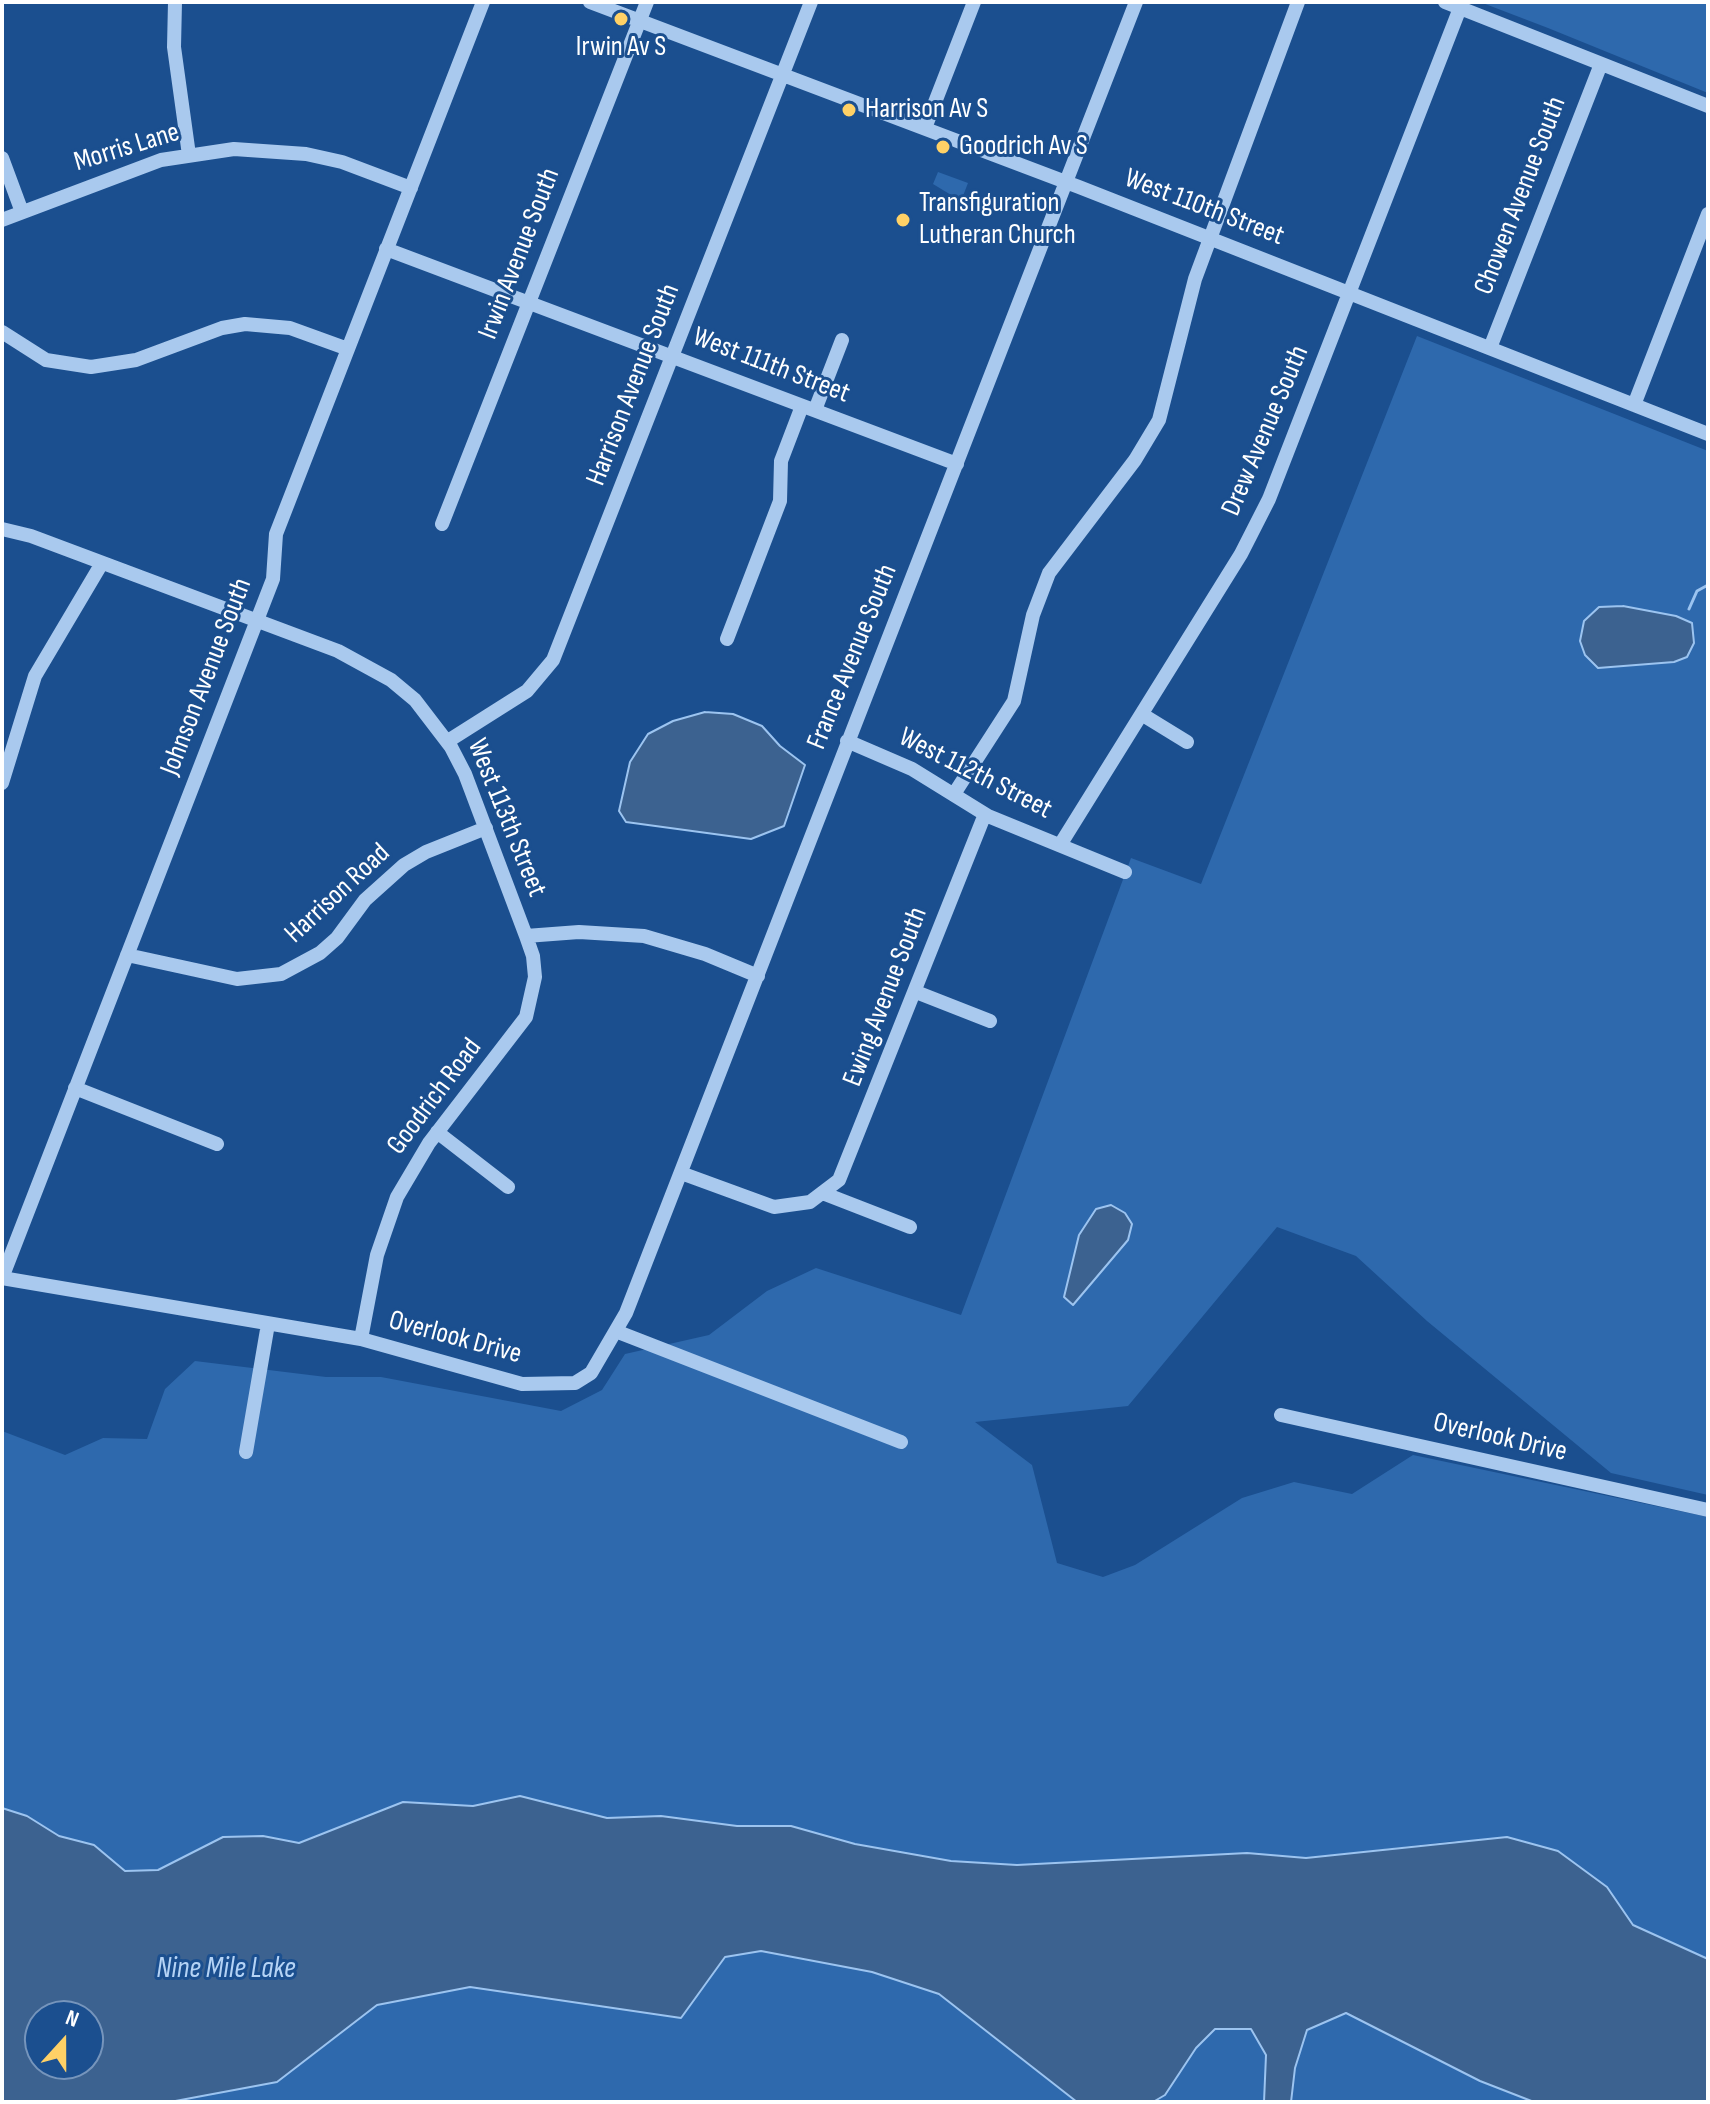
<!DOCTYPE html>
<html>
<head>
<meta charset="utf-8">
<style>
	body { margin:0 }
	#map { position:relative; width:1710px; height:2104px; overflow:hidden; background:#1b4f8f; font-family:"Sofia Sans Condensed",sans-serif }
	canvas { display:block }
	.frame { position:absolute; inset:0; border:4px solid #fff; pointer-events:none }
	.north { position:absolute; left:24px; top:2000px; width:80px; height:80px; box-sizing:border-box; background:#1b4f8f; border:2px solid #7695bc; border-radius:50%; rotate:21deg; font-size:22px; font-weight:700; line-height:32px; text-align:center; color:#fff }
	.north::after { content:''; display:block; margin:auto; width:28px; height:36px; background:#ffd166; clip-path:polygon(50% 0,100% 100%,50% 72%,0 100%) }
</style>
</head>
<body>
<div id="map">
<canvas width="1710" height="2104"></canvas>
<div class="frame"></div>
<div class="north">N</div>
</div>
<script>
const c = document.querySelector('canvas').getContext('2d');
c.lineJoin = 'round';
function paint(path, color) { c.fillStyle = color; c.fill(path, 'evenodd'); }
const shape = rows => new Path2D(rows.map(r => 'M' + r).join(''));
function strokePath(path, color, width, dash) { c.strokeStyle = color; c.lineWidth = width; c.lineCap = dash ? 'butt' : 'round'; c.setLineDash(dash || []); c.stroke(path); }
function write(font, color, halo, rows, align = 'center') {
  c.font = font + ' "Sofia Sans Condensed",sans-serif'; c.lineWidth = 6; c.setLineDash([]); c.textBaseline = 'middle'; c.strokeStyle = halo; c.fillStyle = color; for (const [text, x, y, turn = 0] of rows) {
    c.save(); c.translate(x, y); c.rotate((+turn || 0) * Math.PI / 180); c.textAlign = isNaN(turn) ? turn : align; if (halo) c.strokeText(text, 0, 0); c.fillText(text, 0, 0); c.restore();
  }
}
paint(shape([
	[1480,2,1708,2,1708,93,1548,28],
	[938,172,968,183,961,201,933,184],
	[1417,336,1708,451,1708,1495,1611,1473,1427,1321,1356,1256,1277,1227,1128,1406,975,1422,1032,1465,1057,1563,1103,1577,1135,1565,1242,1498,1294,1482,1352,1494,1413,1455,1708,1517,1708,1959,1680,1947,1617,2102,170,2102,277,2082,377,2005,791,1826,737,1826,661,1816,599,1818,521,1796,473,1806,403,1802,299,1843,263,1836,223,1837,158,1870,125,1871,94,1845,59,1836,27,1816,2,1808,2,1431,65,1455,103,1438,147,1439,165,1389,195,1361,326,1377,381,1377,561,1411,602,1390,625,1354,709,1335,767,1291,816,1268,961,1315,1131,858,1201,884],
	[1455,1841,1607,1887,1633,1925,1673,1944,1247,1853,1306,1858]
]), '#2e69ad');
const water = shape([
	[1623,606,1676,616,1692,623,1694,643,1687,657,1674,662,1598,668,1585,655,1580,641,1584,621,1599,607,1623,606],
	[705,712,733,714,762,726,780,746,805,765,784,826,751,839,626,822,619,811,630,762,648,734,673,721,705,712],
	[1111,1205,1125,1213,1132,1224,1128,1240,1073,1305,1064,1297,1079,1235,1096,1209,1111,1205],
	[520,1796,607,1818,661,1816,737,1826,791,1826,855,1844,951,1861,1017,1865,1247,1853,1306,1858,1507,1837,1558,1851,1607,1887,1633,1925,1708,1959,1708,2102,1534,2102,1480,2081,1346,2013,1307,2030,1295,2068,1291,2102,1264,2102,1266,2055,1251,2029,1215,2029,1196,2048,1165,2095,1153,2102,1077,2102,939,1994,872,1972,761,1951,725,1957,681,2018,470,1987,377,2005,277,2082,170,2102,2,2102,2,1808,27,1816,59,1836,94,1845,125,1871,158,1870,223,1837,263,1836,299,1843,403,1802,473,1806,520,1796],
	[88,2016,88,2064,40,2064,40,2016,88,2016]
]);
paint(water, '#3c6290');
strokePath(water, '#9cc4f0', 2);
strokePath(shape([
	[1689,609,1697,591,1708,585]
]), '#9cc4f0', 3);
strokePath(shape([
	[175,2,174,47,189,155],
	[590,2,1079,187,1708,434],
	[1445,2,1708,106],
	[925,128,974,2],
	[2,158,22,212],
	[2,220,161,160,234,149,306,154,342,162,411,188],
	[386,249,957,464],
	[2,332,46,360,91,367,136,360,222,328,245,324,290,328,348,349],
	[1490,348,1601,64],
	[1634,405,1708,214],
	[815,410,842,340],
	[442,524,647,2],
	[2,529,31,536,338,651,391,680,415,700,451,747,465,774,526,936,579,932,644,936,705,954,758,976],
	[727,639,780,501,781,461,802,406],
	[1143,715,1187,742],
	[448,741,527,691,553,660,811,2],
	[847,741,912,769,988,816,1125,872],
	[2,783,35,676,102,563],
	[954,794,1014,701,1033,615,1049,573,1135,460,1159,420,1195,279,1298,2],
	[1060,845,1241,554,1269,499,1460,8],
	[127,955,237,979,281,974,320,953,337,938,365,900,404,865,426,852,486,828],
	[916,992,990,1021],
	[75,1088,217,1144],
	[437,1132,508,1187],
	[681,1173,774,1207,810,1202,839,1180,985,814],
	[825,1194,910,1227],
	[2,1278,361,1339,522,1384,575,1383,591,1373,626,1313,1136,2],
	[2,1278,273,579,276,534,483,2],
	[618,1332,901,1442],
	[361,1339,377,1255,397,1197,429,1143,526,1017,535,977,533,956,526,936],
	[1281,1415,1708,1510],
	[246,1452,268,1324]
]), '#a9c9ee', 14);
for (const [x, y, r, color] of [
	[621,19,8,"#ffd166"],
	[849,110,8,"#ffd166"],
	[943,147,8,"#ffd166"],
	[903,220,8,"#ffd166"]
]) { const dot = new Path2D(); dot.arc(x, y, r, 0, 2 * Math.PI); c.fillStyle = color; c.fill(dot); strokePath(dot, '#1b4f8f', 3); }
write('28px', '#fff', '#1b4f8f', [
	["Irwin Av S",621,48,"center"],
	["Harrison Av S",865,110],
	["Goodrich Av S",959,147],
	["Transfiguration",919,204],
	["Lutheran Church",919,236]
], 'left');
write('28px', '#fff', '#1b4f8f', [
	["Morris Lane",127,148,-17],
	["Chowen Avenue South",1521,196,-69],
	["West 110th Street",1204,208,21],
	["Irwin Avenue South",520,254,-69],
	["West 111th Street",771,366,21],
	["Harrison Avenue South",634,385,-69],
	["Drew Avenue South",1266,431,-67],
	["France Avenue South",853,657,-68],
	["Johnson Avenue South",207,677,-69],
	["West 112th Street",975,774,27],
	["West 113th Street",506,818,68],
	["Harrison Road",338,894,-43],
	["Ewing Avenue South",886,997,-69],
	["Goodrich Road",435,1097,-53],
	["Overlook Drive",455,1338,15],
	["Overlook Drive",1500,1438,13]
]);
write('italic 30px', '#b5d3f5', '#1b4f8f', [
	["Nine Mile Lake",226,1969]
]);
</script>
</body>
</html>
